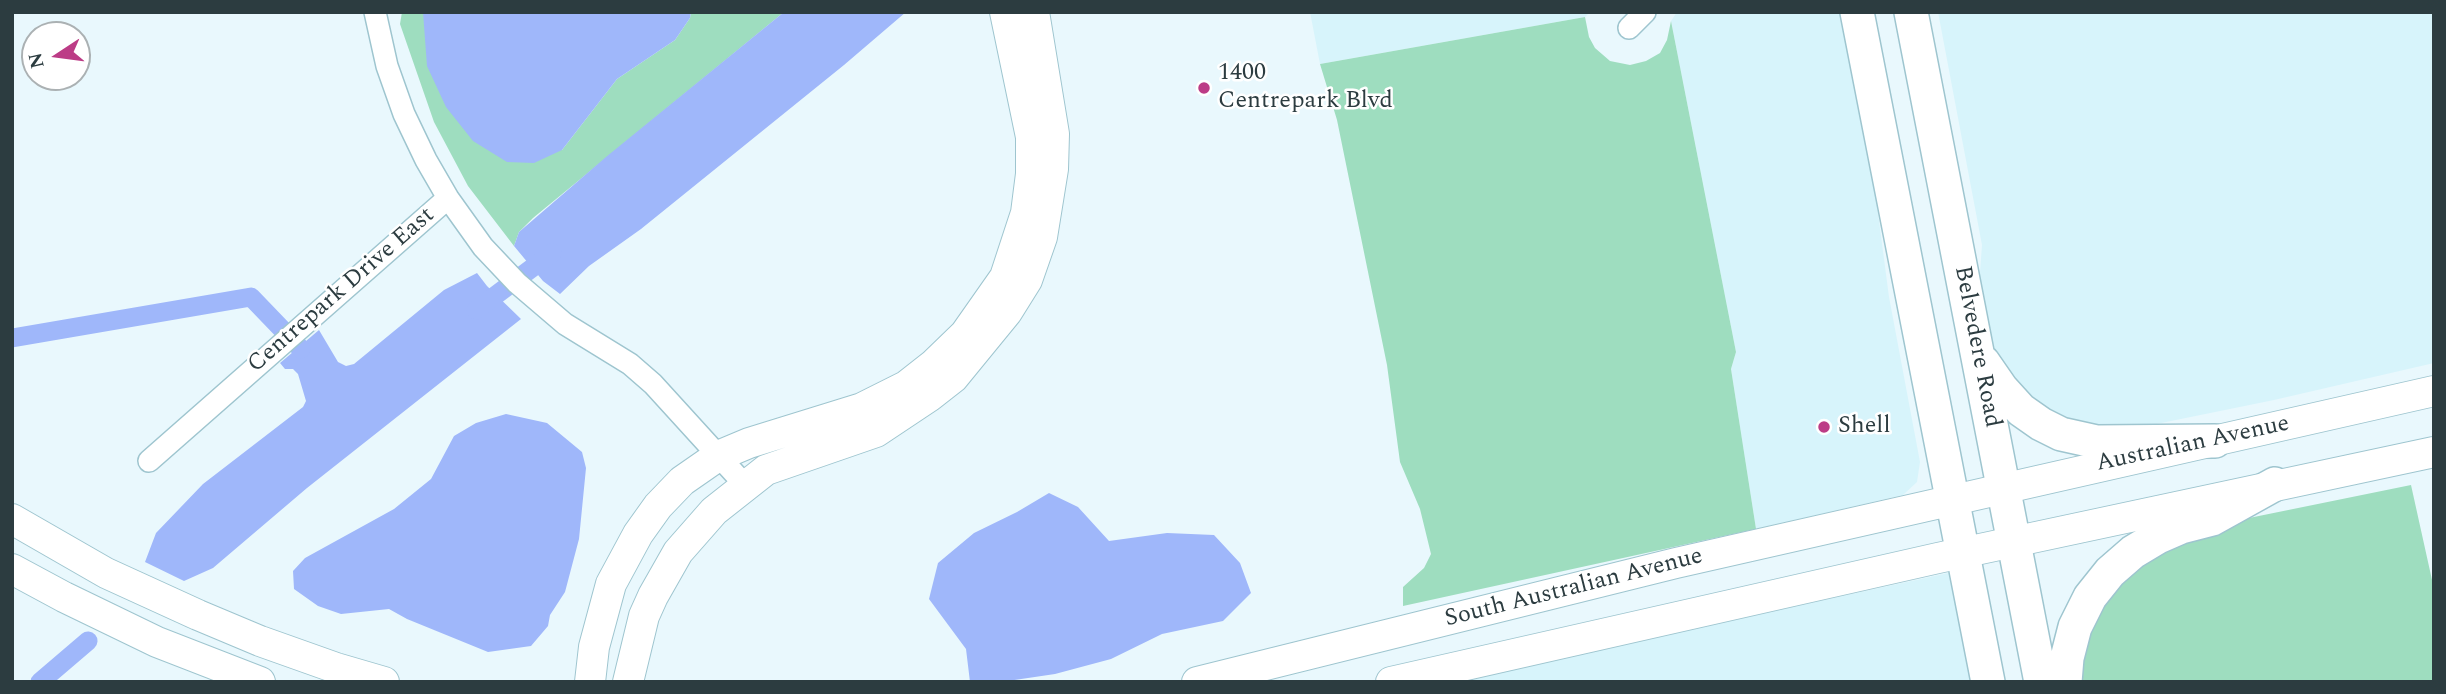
<!DOCTYPE html>
<html>
<head>
<meta charset="utf-8">
<style>
	body { margin:0 }
	#map { position:relative; width:2446px; height:694px; overflow:hidden; background:#e9f8fd; font-family:Spectral,serif }
	canvas { display:block }
	.frame { position:absolute; inset:0; border:14px solid #2c3c40; pointer-events:none }
	.north { position:absolute; left:21px; top:21px; width:70px; height:70px; box-sizing:border-box; background:#fff; border:2px solid #abb1b3; border-radius:50%; rotate:257deg; font-size:19px; font-weight:700; line-height:28px; text-align:center; color:#2c3c40 }
	.north::after { content:''; display:block; margin:auto; width:24px; height:32px; background:#bc3c86; clip-path:polygon(50% 0,100% 100%,50% 72%,0 100%) }
</style>
</head>
<body>
<div id="map">
<canvas width="2446" height="694"></canvas>
<div class="frame"></div>
<div class="north">N</div>
</div>
<script>
const c = document.querySelector('canvas').getContext('2d');
c.lineJoin = 'round';
function paint(path, color) { c.fillStyle = color; c.fill(path, 'evenodd'); }
const shape = rows => new Path2D(rows.map(r => 'M' + r).join(''));
function strokePath(path, color, width, dash) { c.strokeStyle = color; c.lineWidth = width; c.lineCap = dash ? 'butt' : 'round'; c.setLineDash(dash || []); c.stroke(path); }
function write(font, color, halo, rows, align = 'center') {
  c.font = font + ' Spectral,serif'; c.lineWidth = 5; c.setLineDash([]); c.textBaseline = 'middle'; c.strokeStyle = halo; c.fillStyle = color; for (const [text, x, y, turn = 0] of rows) {
    c.save(); c.translate(x, y); c.rotate((+turn || 0) * Math.PI / 180); c.textAlign = isNaN(turn) ? turn : align; if (halo) c.strokeText(text, 0, 0); c.fillText(text, 0, 0); c.restore();
  }
}
paint(shape([
	[1310,12,1590,12,1585,17,1320,64],
	[1677,12,1842,12,1873,175,1889,297,1920,462,1917,482,1903,495,1756,529,1731,369,1736,352,1671,21],
	[1938,12,2434,12,2434,363,2274,400,2117,432,2040,414,1993,353,1979,286,1982,245],
	[1953,572,1976,682,1445,682]
]), '#d7f4fb');
paint(shape([
	[402,12,423,12,562,150,617,79,675,40,690,18,691,12,784,12,533,218,519,232,514,246,468,186,434,122,400,24],
	[1585,17,1589,37,1595,48,1610,61,1630,65,1646,61,1660,53,1667,40,1671,21,1736,352,1731,369,1756,529,1403,606,1403,587,1424,568,1431,554,1420,509,1400,462,1387,365,1337,120,1320,64],
	[2411,485,2434,589,2434,682,2073,682,2074,671,2108,585,2195,529]
]), '#9eddbf');
paint(shape([
	[423,12,691,12,690,18,675,40,617,79,562,150,534,163,507,162,473,141,446,107,427,66],
	[784,12,906,12,844,65,641,229,589,266,560,294,543,281,514,246,519,232,606,157],
	[477,273,487,286,521,319,307,488,213,568,184,581,145,562,156,533,203,484,303,407,306,401,298,374,293,369,285,369,280,363,319,330,338,362,346,366,354,364,444,290],
	[506,414,547,423,582,452,586,468,579,539,565,592,550,615,548,626,531,646,488,652,407,619,389,609,341,614,318,606,294,589,293,571,305,558,394,509,431,479,454,436,476,423],
	[1049,493,1078,507,1109,541,1167,533,1214,535,1240,563,1251,593,1223,621,1162,634,1111,659,1055,674,1001,682,970,682,966,649,929,599,938,563,974,533,1017,512]
]), '#9fb7fa');
strokePath(shape([
	[476,310,552,253],
	[12,338,251,297,301,349],
	[40,682,88,641]
]), '#9fb7fa', 19);
const street = shape([
	[375,12,387,66,404,114,426,160,448,198,483,247,517,283,565,324,630,364,653,384,745,485],
	[1629,28,1645,12],
	[149,461,448,198]
]);
const secondary = shape([
	[12,519,106,573,198,615,260,641,336,668,384,682],
	[12,569,64,597,157,642,260,682],
	[590,682,594,647,611,584,638,534,658,506,682,481,718,456,749,443,862,408,906,386,934,364,965,334,1005,277,1026,213,1031,174,1031,137,1005,12],
	[628,682,644,616,653,596,678,552,714,511,766,470,876,432,930,396,953,378,1007,312,1027,280,1042,237,1053,169,1054,134,1034,12],
	[1197,682,1676,563,2434,391],
	[1391,682,1938,558,2434,452]
]);
const primary = shape([
	[1857,12,1988,682],
	[1911,12,2041,682],
	[1983,362,2001,388,2021,410,2041,424,2061,434,2097,442,2215,441],
	[2065,682,2067,658,2075,627,2090,597,2110,572,2133,552,2158,537,2181,527,2212,519,2275,484]
]);
strokePath(street, '#9ec5cf', 24);
strokePath(secondary, '#9ec5cf', 32);
strokePath(primary, '#9ec5cf', 36);
strokePath(street, '#fff', 21);
strokePath(secondary, '#fff', 30);
strokePath(primary, '#fff', 33);
for (const [x, y, r, color] of [
	[1204,88,7,"#bc3c86"],
	[1824,427,7,"#bc3c86"]
]) { const dot = new Path2D(); dot.arc(x, y, r, 0, 2 * Math.PI); c.fillStyle = color; c.fill(dot); strokePath(dot, '#fff', 2.5); }
write('24px', '#2c3c40', '#fff', [
	["1400",1218,74],
	["Centrepark Blvd",1218,102],
	["Shell",1838,427]
], 'left');
write('24px', '#2c3c40', '#fff', [
	["Centrepark Drive East",342,291,-41],
	["Belvedere Road",1976,347,79],
	["Australian Avenue",2193,445,-12],
	["South Australian Avenue",1574,589,-14]
]);
</script>
</body>
</html>
